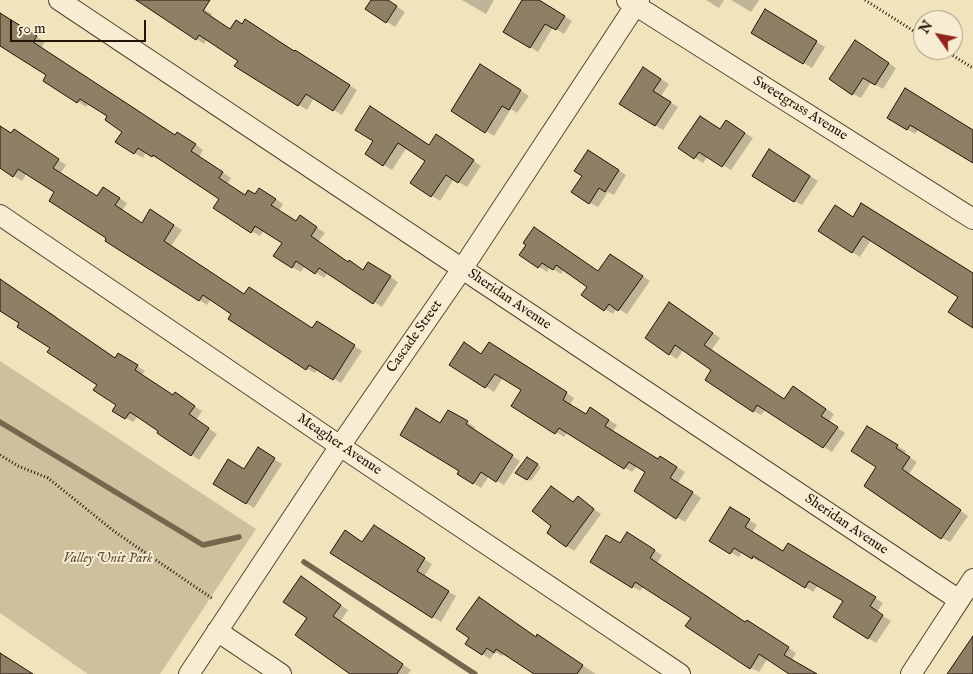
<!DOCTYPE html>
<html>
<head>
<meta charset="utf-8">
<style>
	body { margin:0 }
	#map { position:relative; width:973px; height:674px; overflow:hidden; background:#f1e3bc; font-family:"IM FELL English",serif }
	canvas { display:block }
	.north { position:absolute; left:913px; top:10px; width:50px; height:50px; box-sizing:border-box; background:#f6edd3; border:1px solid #a19781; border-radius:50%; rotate:303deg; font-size:14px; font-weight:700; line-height:20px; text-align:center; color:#221507 }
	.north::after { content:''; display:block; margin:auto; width:18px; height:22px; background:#8f2418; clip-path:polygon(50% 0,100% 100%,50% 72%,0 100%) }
	.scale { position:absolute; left:10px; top:20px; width:136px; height:22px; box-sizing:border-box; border:2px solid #221507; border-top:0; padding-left:6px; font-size:15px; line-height:18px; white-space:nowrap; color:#221507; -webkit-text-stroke:4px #f6edd3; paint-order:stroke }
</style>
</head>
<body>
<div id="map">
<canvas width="973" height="674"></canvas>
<div class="north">N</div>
<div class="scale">50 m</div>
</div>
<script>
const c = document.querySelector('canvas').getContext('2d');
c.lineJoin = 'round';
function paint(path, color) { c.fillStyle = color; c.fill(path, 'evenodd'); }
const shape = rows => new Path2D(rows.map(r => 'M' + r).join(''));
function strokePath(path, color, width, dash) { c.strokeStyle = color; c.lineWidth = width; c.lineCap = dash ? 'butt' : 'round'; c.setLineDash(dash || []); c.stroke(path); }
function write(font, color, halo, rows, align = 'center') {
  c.font = font + ' "IM FELL English",serif'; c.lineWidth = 4; c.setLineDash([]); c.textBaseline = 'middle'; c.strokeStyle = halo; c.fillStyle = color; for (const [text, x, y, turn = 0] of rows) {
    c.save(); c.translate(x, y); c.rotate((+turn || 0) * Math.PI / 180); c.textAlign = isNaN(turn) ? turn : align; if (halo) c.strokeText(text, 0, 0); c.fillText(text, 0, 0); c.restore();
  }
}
paint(shape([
	[0,361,256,529,160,674,88,674,0,613]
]), '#cec09d');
paint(shape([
	[149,0,190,0,212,14,210,17,231,30,303,56,357,90,342,115,314,98,307,110,236,66,239,61,207,39,204,44,197,39],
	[372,0,387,0,405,12,395,27,367,9],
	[462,0,494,0,486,14],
	[524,0,538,0,572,21,564,34,553,27,538,52,505,31],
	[706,0,724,0,719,8],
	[731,0,759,0,751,12],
	[765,11,825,47,812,68,752,32],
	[0,13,45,42,41,48,175,136,186,138,203,150,199,157,231,178,227,184,245,196,268,194,283,204,279,211,297,223,309,222,325,233,318,242,349,263,364,271,377,268,398,282,382,307,328,272,324,278,305,265,301,272,292,267,283,242,264,230,260,236,251,231,221,198,162,159,161,161,146,152,143,158,134,153,124,131,109,116,89,103,86,107,44,80,48,75,0,44],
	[863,46,896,68,883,89,871,82,861,98,853,94],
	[489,70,529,96,517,113,511,109,494,136,452,110],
	[651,73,669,84,661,96,678,107,663,130,655,125],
	[888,117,973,135,973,162,919,129,915,134],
	[735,126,753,138,731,170,708,156,703,163,680,148],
	[0,127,12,134,22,135,66,165,60,174,97,197,111,193,127,203,122,211,142,224,159,216,182,230,171,246,245,295,313,329,325,327,362,351,341,383,318,369,315,373,307,369,211,299,207,305,199,300,108,237,56,192,27,173,22,181,0,167],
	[357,130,430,146,445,140,481,166,467,187,454,179,440,201,432,196,427,160,407,147,392,170,366,154,375,141],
	[596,156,626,175,614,195,608,192,598,207,590,203],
	[778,156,818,181,802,205,794,201],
	[853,218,973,275,973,326,960,296,871,240,860,257,819,231],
	[521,255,598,272,618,260,650,281,627,314,617,308,613,314,583,295,589,286,564,269,561,274,550,267,547,272],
	[0,280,56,316,55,318,116,359,126,359,145,371,142,375,174,397,184,399,202,411,196,420,217,434,199,460,138,416,133,422,126,418,118,405,98,385,21,323,0,309],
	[678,309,720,338,711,351,785,400,801,392,834,414,829,422,845,433,832,452,766,409,761,415,753,411,713,370,683,350,677,359,669,354],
	[497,348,574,398,570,405,587,415,599,414,617,425,613,431,659,461,669,462,685,472,678,483,701,498,685,522,635,491,647,472,637,466,632,472,568,432,564,437,513,406,523,390,503,377,494,392,451,364,481,355],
	[449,411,475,427,473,430,520,461,504,485,489,476,481,488,473,483,461,470,441,424],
	[875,432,906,451,904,454,917,462,909,474,968,516,950,542,942,538],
	[258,449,282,464,254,508,214,483,245,470],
	[531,460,541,467,531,481,527,479],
	[578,498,601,514,574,551,566,546,574,503],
	[731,509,757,525,752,533,784,552,788,545,883,603,877,612,891,621,876,643,868,638,844,601,818,585,813,592,762,560,760,562,742,552,739,557,711,541],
	[382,531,432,564,424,577,456,596,441,622,331,553,354,536,363,543],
	[627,534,662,555,657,564,746,623,755,626,796,653,792,660,815,674,791,674,768,658,759,672,751,668,692,618,644,586,640,591,591,561,620,545],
	[309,583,348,610,340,622,411,670,408,674,352,674,309,618],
	[536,638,546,641,596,674,536,674,504,653,502,656,495,652,490,659,467,644]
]), '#0003');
strokePath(shape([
	[0,422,203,545,239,537],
	[304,562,475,674]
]), '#74674e', 5.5);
const building = shape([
	[136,0,210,0,203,11,230,29,236,20,242,24,245,19,294,51,295,50,350,85,333,111,306,94,298,106,234,66,238,61,199,35,196,40,136,0],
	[371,0,388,0,397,6,386,23,365,9,371,0],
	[522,0,539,0,565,16,556,30,545,24,530,48,503,32,522,0],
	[765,9,817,41,803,64,751,33,765,9],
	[0,13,37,36,33,42,175,135,177,132,196,144,191,151,223,172,219,178,245,195,248,190,255,194,259,188,276,199,271,205,296,221,300,215,317,227,311,236,348,262,349,260,363,270,368,262,391,276,373,304,319,268,315,274,296,261,292,268,273,256,282,243,255,226,251,233,213,208,219,199,153,155,152,157,138,148,134,154,115,142,122,132,105,120,107,116,80,99,77,103,43,81,46,75,0,46,0,13],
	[855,40,889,63,875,85,863,78,852,95,829,79,855,40],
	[480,64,521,90,509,110,502,106,485,133,451,111,480,64],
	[643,67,661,79,653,91,671,102,655,126,619,104,643,67],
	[905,88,973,130,973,163,910,125,907,130,887,118,905,88],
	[370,106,429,145,436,134,474,160,458,183,446,175,431,197,410,183,425,161,398,143,383,166,365,154,373,141,355,130,370,106],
	[700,116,720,129,726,120,745,133,722,167,699,152,694,159,678,148,700,116],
	[0,126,11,133,14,129,59,159,53,168,97,196,103,187,120,198,115,205,142,223,150,209,174,225,164,241,244,294,249,287,312,328,317,321,355,345,333,380,309,365,306,370,228,319,231,314,203,295,199,301,105,241,106,238,49,201,54,192,18,169,13,177,0,168,0,126],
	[769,149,810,176,794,202,752,176,769,149],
	[588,150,619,170,605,192,599,188,589,204,571,192,582,176,574,171,588,150],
	[861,203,973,273,973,328,948,312,958,297,863,236,852,253,818,231,835,205,853,217,861,203],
	[534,227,598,271,610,254,643,276,618,311,609,304,604,311,581,295,587,287,556,265,553,270,542,263,538,268,519,255,526,245,523,243,534,227],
	[0,279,115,358,118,353,138,365,135,370,173,395,175,392,195,406,189,414,209,428,191,456,157,433,158,431,130,412,125,419,112,411,116,405,93,390,97,385,47,352,50,348,17,327,19,323,0,311,0,279],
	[669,302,713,333,704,345,784,399,793,386,826,409,821,416,838,427,823,448,757,405,753,412,705,380,711,370,675,345,669,355,645,338,669,302],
	[464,342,481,354,489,342,567,392,563,400,586,414,590,407,609,420,605,426,658,459,660,456,677,467,670,478,693,492,676,519,634,491,645,472,629,462,624,469,559,428,555,434,511,406,521,390,495,374,485,388,449,365,464,342],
	[416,408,440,423,448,410,468,421,466,424,513,455,496,482,481,472,473,484,457,474,459,471,400,435,416,408],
	[867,426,898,445,896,448,910,457,902,469,961,510,941,539,864,486,876,467,851,451,867,426],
	[258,447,275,458,246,504,213,484,228,459,244,469,258,447],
	[527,457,538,464,527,480,515,473,527,457],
	[551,486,573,502,578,496,594,509,566,547,547,533,551,526,532,511,551,486],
	[730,507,750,519,745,527,783,551,788,543,876,597,870,606,883,615,868,639,833,617,843,601,809,581,805,588,753,556,752,559,734,548,730,554,709,541,730,507],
	[374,525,425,558,417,571,449,591,432,618,330,553,345,530,362,542,374,525],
	[627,532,655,550,650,558,745,622,747,620,789,647,784,655,817,674,789,674,759,654,750,669,685,626,691,618,635,582,632,588,590,562,606,535,620,543,627,532],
	[301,576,341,605,333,616,403,664,397,674,350,674,295,635,307,618,283,602,301,576],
	[479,597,536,637,537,634,583,665,577,674,534,674,496,649,494,653,487,648,482,655,465,644,469,638,456,629,479,597],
	[973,636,973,674,947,674,973,636],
	[0,653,33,674,0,674,0,653]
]);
paint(building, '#8e8065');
strokePath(building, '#221507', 1);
const street = shape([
	[59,0,959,600],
	[627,0,973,219],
	[0,215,340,446,680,674],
	[217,631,281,674],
	[189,674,340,446,462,269,639,0],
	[911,674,973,579]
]);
strokePath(street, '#564834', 22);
strokePath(shape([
	[865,0,923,37],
	[944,50,973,68],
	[0,455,18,466,48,478,115,532,213,599]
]), '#221507', 3, [1, 2.5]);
strokePath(street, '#f6edd3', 20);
write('14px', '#221507', '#f6edd3', [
	["Sweetgrass Avenue",800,109,32],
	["Sheridan Avenue",509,300,34],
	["Cascade Street",415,337,-55],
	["Meagher Avenue",339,445,34],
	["Sheridan Avenue",846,525,34]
]);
write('italic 14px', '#5e513c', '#f6edd3', [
	["Valley Unit Park",108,559]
]);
</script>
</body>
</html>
